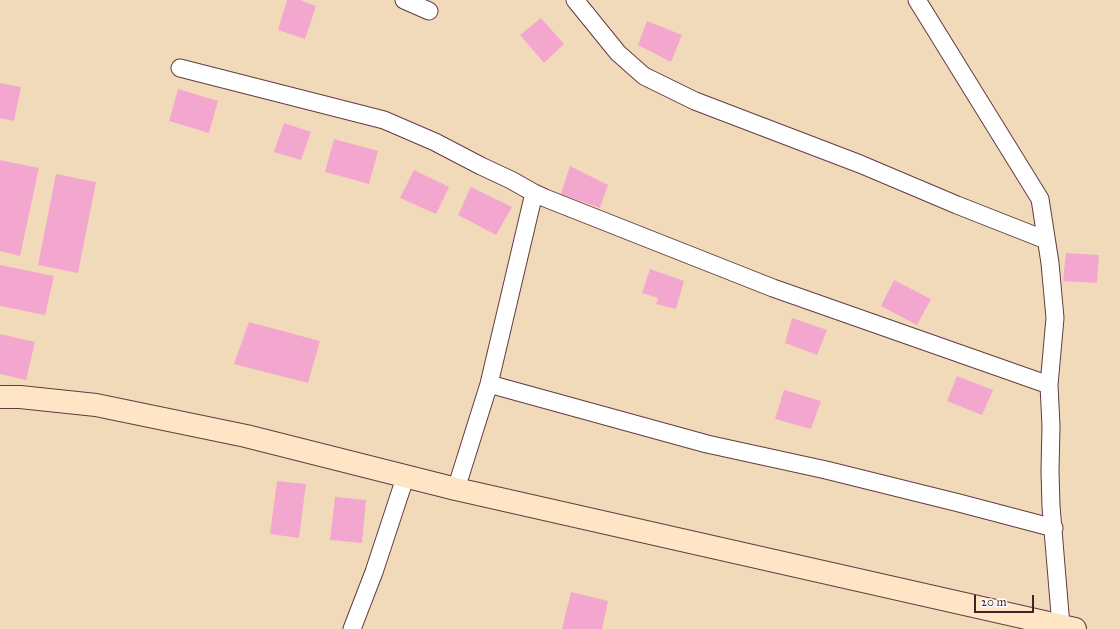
<!DOCTYPE html>
<html>
<head>
<meta charset="utf-8">
<style>
	body { margin:0 }
	#map { position:relative; width:1120px; height:629px; overflow:hidden; background:#f1daba; font-family:"IM FELL Great Primer",serif }
	canvas { display:block }
	.scale { position:absolute; left:974px; top:595px; width:60px; height:18px; box-sizing:border-box; border:2px solid #4a1f2b; border-top:0; padding-left:5px; font-size:12px; line-height:14px; white-space:nowrap; color:#4a1f2b; -webkit-text-stroke:3px #fff; paint-order:stroke }
</style>
</head>
<body>
<div id="map">
<canvas width="1120" height="629"></canvas>
<div class="scale">20 m</div>
</div>
<script>
const c = document.querySelector('canvas').getContext('2d');
c.lineJoin = 'round';
function paint(path, color) { c.fillStyle = color; c.fill(path, 'evenodd'); }
const shape = rows => new Path2D(rows.map(r => 'M' + r).join(''));
function strokePath(path, color, width, dash) { c.strokeStyle = color; c.lineWidth = width; c.lineCap = dash ? 'butt' : 'round'; c.setLineDash(dash || []); c.stroke(path); }
paint(shape([
	[287,0,300,0,316,6,305,39,278,30],
	[541,18,564,44,544,63,520,35],
	[647,21,682,35,671,62,638,45],
	[0,83,21,87,14,121,0,118],
	[178,89,218,101,209,133,169,121],
	[284,123,311,132,301,160,274,152],
	[334,139,378,151,369,184,325,172],
	[0,160,39,168,20,256,0,251],
	[570,166,608,185,600,208,561,194],
	[414,170,449,187,436,214,400,198],
	[56,174,96,182,78,273,38,265],
	[471,187,512,207,496,235,458,215],
	[1066,253,1099,255,1097,283,1063,281],
	[0,265,54,276,45,315,0,306],
	[650,269,684,281,676,309,656,304,658,298,642,293],
	[894,280,931,299,917,325,881,306],
	[792,318,827,330,817,355,785,343],
	[249,322,320,341,308,383,234,364],
	[0,334,35,342,26,380,0,374],
	[957,376,993,390,982,415,947,401],
	[784,390,821,401,811,429,775,419],
	[277,481,306,484,299,538,270,534],
	[335,497,366,500,362,543,330,540],
	[571,592,608,601,602,629,562,629]
]), '#f4a7ce');
const street = shape([
	[404,0,429,11],
	[575,0,618,53,644,76,695,101,860,164,957,205,1046,240],
	[917,0,1040,199,1050,263,1055,318,1049,385,1051,426,1050,471,1051,506,1061,626],
	[180,68,384,120,435,142,481,166,511,180,534,193],
	[489,384,707,444,826,470,959,503,1054,528],
	[456,489,489,384,534,193,545,198,773,288,1049,385],
	[352,629,374,572,405,478]
]);
const secondary = shape([
	[0,397,20,397,96,405,246,436,456,489,1075,629]
]);
strokePath(street, '#633b40', 19);
strokePath(secondary, '#633b40', 24);
strokePath(street, '#fff', 17);
strokePath(secondary, '#fde5c5', 22);
</script>
</body>
</html>
